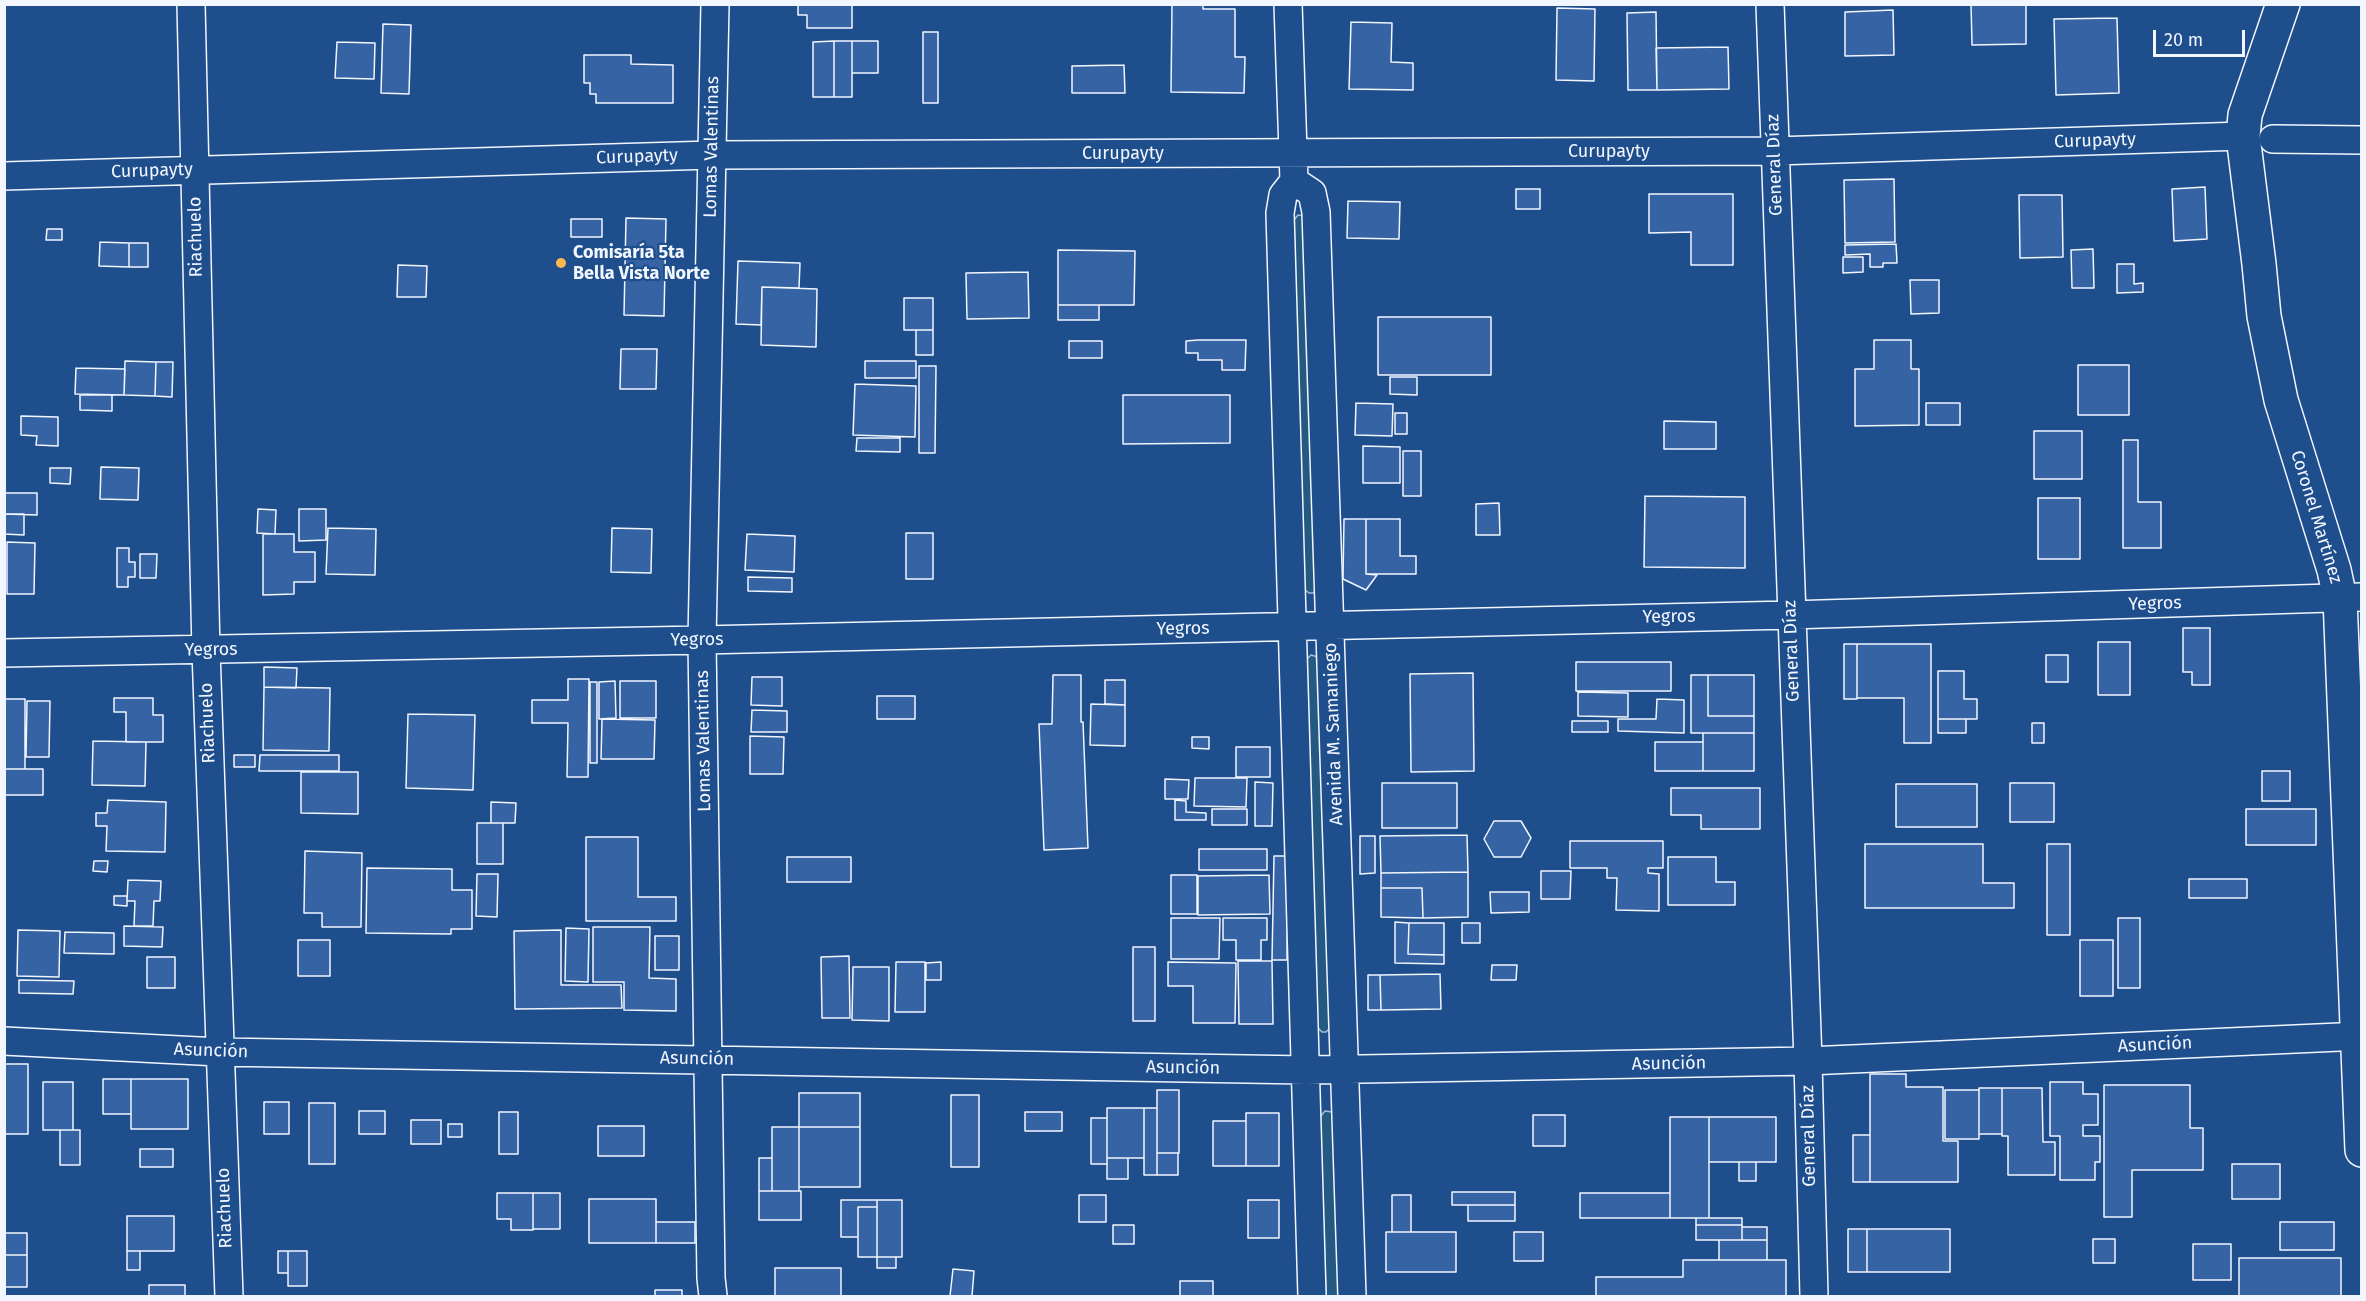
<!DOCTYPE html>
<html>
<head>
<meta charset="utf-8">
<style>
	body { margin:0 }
	#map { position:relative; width:2366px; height:1301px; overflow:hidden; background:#1f4e8c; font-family:"Fira Sans",sans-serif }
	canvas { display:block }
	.frame { position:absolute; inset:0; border:6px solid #f2f6ff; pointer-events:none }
	.scale { position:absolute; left:2153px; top:30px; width:92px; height:27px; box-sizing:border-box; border:3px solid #f2f6ff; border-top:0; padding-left:8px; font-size:18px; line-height:21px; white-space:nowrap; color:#f2f6ff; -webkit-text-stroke:4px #1f4e8c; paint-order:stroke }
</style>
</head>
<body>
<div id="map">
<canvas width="2366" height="1301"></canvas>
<div class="frame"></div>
<div class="scale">20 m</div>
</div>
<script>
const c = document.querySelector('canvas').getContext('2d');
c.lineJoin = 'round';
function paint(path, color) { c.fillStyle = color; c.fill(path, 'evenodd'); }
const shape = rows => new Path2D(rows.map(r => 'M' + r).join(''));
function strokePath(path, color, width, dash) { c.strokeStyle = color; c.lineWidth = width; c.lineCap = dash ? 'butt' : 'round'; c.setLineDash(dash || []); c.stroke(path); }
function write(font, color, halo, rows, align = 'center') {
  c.font = font + ' "Fira Sans",sans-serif'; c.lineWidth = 4.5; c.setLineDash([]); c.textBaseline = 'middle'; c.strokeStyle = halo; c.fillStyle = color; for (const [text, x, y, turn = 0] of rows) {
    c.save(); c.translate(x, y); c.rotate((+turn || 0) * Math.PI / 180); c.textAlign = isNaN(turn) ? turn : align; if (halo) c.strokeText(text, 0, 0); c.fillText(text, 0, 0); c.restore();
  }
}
const green = shape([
	[1298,215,1305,216,1316,591,1313,593,1309,593,1304,589,1294,220,1298,215],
	[1311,655,1318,657,1331,1027,1326,1032,1322,1032,1317,1027,1307,659,1311,655],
	[1325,1111,1332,1112,1334,1116,1340,1296,1326,1296,1320,1117,1325,1111]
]);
paint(green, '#245a82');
strokePath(green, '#a8bbd7', 1.5);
const building = shape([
	[798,4,852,4,852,28,807,28,807,15,798,15,798,4],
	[1172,4,1203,4,1203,9,1235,9,1235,57,1245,57,1244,93,1171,92,1172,4],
	[1971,4,2026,4,2026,44,1972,45,1971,4],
	[1557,8,1595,9,1594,81,1556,80,1557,8],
	[1893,10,1894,55,1845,56,1845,12,1893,10],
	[1656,12,1657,90,1628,90,1627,13,1656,12],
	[2117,18,2119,93,2056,95,2054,19,2117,18],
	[1351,22,1392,23,1391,62,1413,63,1413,90,1349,89,1351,22],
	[383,24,411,25,409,94,381,93,383,24],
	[923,32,938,32,938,103,923,103,923,32],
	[834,41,852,41,852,97,834,97,834,41],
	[834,41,834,97,813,97,813,42,834,41],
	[852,41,878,41,878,73,852,73,852,41],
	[337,42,375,43,374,79,335,78,337,42],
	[1728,47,1729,89,1657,90,1656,48,1728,47],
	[584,55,631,55,631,64,673,65,673,103,596,103,596,94,590,94,590,83,584,83,584,55],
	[1124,65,1125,93,1072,93,1072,66,1124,65],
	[1894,179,1895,242,1845,243,1844,180,1894,179],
	[2205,187,2207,239,2174,241,2172,189,2205,187],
	[1516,189,1540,189,1540,209,1516,209,1516,189],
	[1649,194,1733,194,1733,265,1691,265,1691,232,1649,233,1649,194],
	[2019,195,2062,195,2063,257,2020,258,2019,195],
	[1348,201,1400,202,1399,239,1347,238,1348,201],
	[626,218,666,219,664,316,624,315,626,218],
	[571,219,602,219,602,237,571,237,571,219],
	[47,229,62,229,62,240,46,240,47,229],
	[100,242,129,243,129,267,99,266,100,242],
	[129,243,148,243,148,267,129,267,129,243],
	[1896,244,1897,263,1883,263,1883,267,1870,267,1870,254,1845,255,1845,245,1896,244],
	[2093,249,2094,288,2072,288,2071,250,2093,249],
	[1058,250,1135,251,1134,305,1058,305,1058,250],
	[1843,257,1863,257,1863,272,1843,273,1843,257],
	[738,261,800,263,799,288,762,287,761,325,736,324,738,261],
	[2117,264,2134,264,2134,284,2143,283,2143,292,2117,293,2117,264],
	[398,265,427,266,426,297,397,297,398,265],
	[1028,272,1029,318,967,319,966,273,1028,272],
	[1910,280,1939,280,1939,313,1911,314,1910,280],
	[762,287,817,289,816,347,761,345,762,287],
	[904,298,933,298,933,330,904,330,904,298],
	[1058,305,1099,305,1099,320,1058,320,1058,305],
	[1378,317,1491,317,1491,375,1378,375,1378,317],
	[916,330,933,330,933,355,916,355,916,330],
	[1198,340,1246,340,1245,370,1222,370,1222,360,1198,360,1198,353,1186,353,1186,341,1198,340],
	[1874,340,1911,340,1911,369,1919,369,1919,425,1855,426,1855,369,1874,369,1874,340],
	[1069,341,1102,341,1102,358,1069,358,1069,341],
	[621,349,657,349,656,389,620,389,621,349],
	[125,361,156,362,155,396,124,395,125,361],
	[865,361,916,361,916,378,865,378,865,361],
	[156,362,173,362,172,397,155,396,156,362],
	[2078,365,2129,365,2129,415,2078,415,2078,365],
	[919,366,936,366,935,453,919,453,919,366],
	[76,368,125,369,124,395,75,394,76,368],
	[1390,377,1417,377,1417,395,1390,394,1390,377],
	[855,384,916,386,915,437,853,435,855,384],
	[80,395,112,395,112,411,80,410,80,395],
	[1123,395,1230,395,1230,443,1123,444,1123,395],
	[1356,403,1393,404,1392,436,1355,435,1356,403],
	[1926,403,1960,403,1960,425,1926,425,1926,403],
	[1395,413,1407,413,1407,434,1395,434,1395,413],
	[21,416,58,417,58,446,36,445,37,436,21,435,21,416],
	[1664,421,1716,422,1716,449,1664,449,1664,421],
	[2034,431,2082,431,2082,479,2034,479,2034,431],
	[857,438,900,438,900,452,856,451,857,438],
	[2123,440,2138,440,2138,502,2161,502,2161,548,2123,548,2123,440],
	[1363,446,1400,447,1400,483,1363,483,1363,446],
	[1403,451,1421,451,1421,496,1403,496,1403,451],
	[101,467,139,468,138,500,100,499,101,467],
	[50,468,71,468,70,484,50,483,50,468],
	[4,493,37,493,37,515,4,514,4,493],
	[1645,496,1745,497,1745,568,1644,567,1645,496],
	[2038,498,2080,498,2080,559,2038,559,2038,498],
	[1499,503,1500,535,1476,535,1476,504,1499,503],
	[258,509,276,510,275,534,257,533,258,509],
	[299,509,326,509,326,540,299,541,299,509],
	[4,514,24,514,24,535,4,534,4,514],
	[1344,519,1366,519,1366,574,1377,575,1366,590,1343,579,1344,519],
	[1366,519,1400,519,1400,556,1416,556,1416,574,1366,574,1366,519],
	[328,528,376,529,375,575,326,574,328,528],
	[612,528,652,529,651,573,611,572,612,528],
	[906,533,933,533,933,579,906,579,906,533],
	[263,534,294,534,294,552,315,552,315,582,294,582,294,594,263,595,263,534],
	[747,534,795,536,794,572,745,570,747,534],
	[7,542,35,543,34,594,7,594,7,542],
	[117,548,129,548,129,562,135,562,135,577,128,577,128,587,117,587,117,548],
	[140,554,157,554,156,578,140,578,140,554],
	[748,577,792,578,792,592,748,591,748,577],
	[2183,628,2210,628,2210,685,2192,685,2192,672,2183,672,2183,628],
	[2098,642,2130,642,2130,695,2098,695,2098,642],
	[1844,644,1857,644,1857,699,1844,699,1844,644],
	[1857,644,1931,644,1931,743,1904,743,1904,698,1857,698,1857,644],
	[2046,655,2068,655,2068,682,2046,682,2046,655],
	[1576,662,1671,662,1671,691,1576,691,1576,662],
	[264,667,297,668,296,688,264,687,264,667],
	[1938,671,1964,671,1964,699,1977,699,1977,719,1938,719,1938,671],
	[1473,673,1474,771,1411,772,1410,674,1473,673],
	[1053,675,1081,675,1081,722,1083,722,1088,848,1044,850,1039,724,1052,724,1053,675],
	[1691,675,1708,675,1708,716,1754,716,1754,733,1691,733,1691,675],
	[1708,675,1754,675,1754,716,1708,716,1708,675],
	[752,677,782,677,782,706,751,705,752,677],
	[568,679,589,679,588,777,567,777,568,723,532,723,532,700,568,700,568,679],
	[1105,680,1125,680,1125,705,1105,704,1105,680],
	[615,681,616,718,599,719,599,682,615,681],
	[620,681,656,681,656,718,620,718,620,681],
	[590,682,597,682,597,763,590,763,590,682],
	[264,687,330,688,329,751,263,750,264,687],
	[1578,692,1628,693,1628,717,1578,716,1578,692],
	[877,696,915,696,915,719,877,719,877,696],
	[114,698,153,698,153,715,163,715,163,742,126,742,126,712,114,712,114,698],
	[4,699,25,699,25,769,4,769,4,699],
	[1657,699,1684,700,1684,733,1618,731,1618,719,1656,719,1657,699],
	[27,701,50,701,49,757,26,757,27,701],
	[1091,704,1125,705,1125,746,1090,745,1091,704],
	[752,710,787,711,787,732,751,732,752,710],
	[408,714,475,715,473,790,406,788,408,714],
	[602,719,655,720,654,759,601,759,602,719],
	[1938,719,1966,719,1966,733,1938,733,1938,719],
	[1572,721,1608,721,1608,732,1572,732,1572,721],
	[2032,723,2044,723,2044,743,2032,743,2032,723],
	[1703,733,1754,733,1754,771,1703,771,1703,733],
	[750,736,784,737,783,774,750,774,750,736],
	[1192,737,1209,737,1209,749,1192,748,1192,737],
	[93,741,146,742,145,786,92,785,93,741],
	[1655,742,1703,742,1703,771,1655,771,1655,742],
	[1236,747,1270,747,1270,777,1236,777,1236,747],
	[234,755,255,755,255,767,234,767,234,755],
	[260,755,339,755,339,771,259,771,260,755],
	[4,769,43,769,43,795,4,795,4,769],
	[2262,771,2290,771,2290,801,2262,801,2262,771],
	[301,772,358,772,358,814,301,813,301,772],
	[1195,778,1247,778,1246,807,1194,806,1195,778],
	[1165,779,1189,780,1188,799,1165,799,1165,779],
	[1255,782,1273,783,1272,826,1255,826,1255,782],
	[1382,783,1457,783,1457,828,1382,828,1382,783],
	[2010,783,2054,783,2054,822,2010,822,2010,783],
	[1896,784,1977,784,1977,827,1896,827,1896,784],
	[1671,788,1760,788,1760,829,1701,829,1701,815,1671,815,1671,788],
	[108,800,166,802,165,852,106,851,107,826,96,826,96,813,107,813,108,800],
	[1175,800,1186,801,1186,812,1206,813,1206,820,1175,820,1175,800],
	[491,802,516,803,515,823,491,823,491,802],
	[1212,809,1247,809,1247,825,1212,825,1212,809],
	[2246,809,2316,809,2316,845,2246,845,2246,809],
	[1494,821,1521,821,1531,838,1521,857,1494,857,1484,839,1494,821],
	[477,823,503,823,503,864,477,864,477,823],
	[1467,835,1468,872,1381,873,1380,836,1467,835],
	[1360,836,1375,836,1375,873,1360,874,1360,836],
	[586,837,638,837,638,897,676,897,676,921,586,921,586,837],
	[1570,841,1663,841,1663,868,1648,868,1648,873,1659,874,1659,911,1616,910,1617,878,1607,878,1607,868,1570,868,1570,841],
	[1865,844,1983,844,1983,883,2014,883,2014,908,1865,908,1865,844],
	[2047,844,2070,844,2070,935,2047,935,2047,844],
	[1199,849,1267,849,1267,870,1199,870,1199,849],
	[305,851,362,853,361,927,322,927,322,913,304,913,305,851],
	[1274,856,1288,856,1287,960,1272,960,1274,856],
	[787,857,851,857,851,882,787,882,787,857],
	[1668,857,1716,857,1716,882,1735,882,1735,905,1668,905,1668,857],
	[94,861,108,861,107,872,93,871,94,861],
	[367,868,452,869,452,890,472,890,472,929,451,929,451,934,366,933,367,868],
	[1541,871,1571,871,1570,899,1541,899,1541,871],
	[1468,872,1468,917,1423,918,1422,888,1381,888,1381,873,1468,872],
	[477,874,498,874,497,917,476,916,477,874],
	[1171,875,1197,875,1197,914,1171,914,1171,875],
	[1269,875,1270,914,1198,915,1198,876,1269,875],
	[2189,879,2247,879,2247,898,2189,898,2189,879],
	[128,880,161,881,160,901,154,901,153,926,134,926,135,901,127,901,128,880],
	[1381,888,1422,888,1423,918,1381,917,1381,888],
	[1490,892,1529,892,1529,912,1491,913,1490,892],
	[114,896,127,896,127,906,114,905,114,896],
	[1171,918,1220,918,1219,959,1171,959,1171,918],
	[1223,918,1267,918,1267,940,1261,940,1261,960,1236,960,1236,940,1223,940,1223,918],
	[2118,918,2140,918,2140,988,2118,988,2118,918],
	[1395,922,1409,923,1408,954,1444,955,1444,964,1395,963,1395,922],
	[1409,923,1444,923,1444,955,1408,954,1409,923],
	[1462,923,1480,923,1480,943,1462,943,1462,923],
	[124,926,163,927,162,947,124,946,124,926],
	[593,927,650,927,649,978,676,979,676,1011,624,1010,624,982,593,982,593,927],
	[566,928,589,929,588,982,565,981,566,928],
	[18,930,60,931,59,977,17,976,18,930],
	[561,930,561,985,621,985,622,1008,515,1009,514,931,561,930],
	[65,932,114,933,114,954,64,953,65,932],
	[655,936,679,936,679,970,655,970,655,936],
	[298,940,330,940,330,976,298,976,298,940],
	[2080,940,2113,940,2113,996,2080,996,2080,940],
	[1133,947,1155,947,1155,1021,1133,1021,1133,947],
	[849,956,850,1018,822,1018,821,957,849,956],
	[147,957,175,957,175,988,147,988,147,957],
	[1238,961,1272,961,1273,1024,1239,1024,1238,961],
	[896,962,925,962,925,1012,895,1012,896,962],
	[941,962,941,980,926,980,926,963,941,962],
	[1168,962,1236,963,1235,1023,1193,1023,1193,986,1168,986,1168,962],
	[1492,965,1517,965,1516,980,1491,980,1492,965],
	[853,967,889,967,889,1021,852,1020,853,967],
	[1440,974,1441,1009,1381,1010,1380,975,1440,974],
	[1368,975,1380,975,1381,1010,1368,1010,1368,975],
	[19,980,74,981,73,994,19,993,19,980],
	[4,1064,28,1064,28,1134,4,1134,4,1064],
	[1870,1074,1906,1074,1906,1087,1943,1087,1943,1141,1958,1141,1958,1182,1870,1182,1870,1074],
	[103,1079,131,1079,131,1114,103,1114,103,1079],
	[131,1079,188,1079,188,1129,131,1129,131,1079],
	[43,1082,73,1082,73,1130,43,1130,43,1082],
	[2050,1082,2083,1082,2083,1094,2098,1094,2098,1125,2083,1125,2083,1136,2100,1136,2100,1162,2095,1162,2095,1180,2060,1180,2060,1136,2050,1136,2050,1082],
	[2104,1085,2190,1085,2190,1128,2203,1128,2203,1170,2132,1170,2132,1217,2104,1217,2104,1085],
	[1979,1088,2002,1088,2002,1134,1979,1134,1979,1088],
	[2002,1088,2042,1088,2043,1142,2055,1142,2055,1175,2008,1175,2008,1136,2002,1136,2002,1088],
	[1157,1090,1179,1090,1179,1153,1157,1153,1157,1090],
	[1945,1090,1979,1090,1979,1139,1945,1139,1945,1090],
	[799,1093,860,1093,860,1127,799,1127,799,1093],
	[951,1095,979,1095,979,1167,951,1167,951,1095],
	[264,1102,289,1102,289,1134,264,1134,264,1102],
	[309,1103,335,1103,335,1164,309,1164,309,1103],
	[1107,1108,1144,1108,1144,1158,1107,1158,1107,1108],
	[1144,1108,1157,1108,1157,1175,1144,1175,1144,1108],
	[359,1111,385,1111,385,1134,359,1134,359,1111],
	[499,1112,518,1112,518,1154,499,1154,499,1112],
	[1025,1112,1062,1112,1062,1131,1025,1131,1025,1112],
	[1246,1113,1279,1113,1279,1166,1246,1166,1246,1113],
	[1533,1115,1565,1115,1565,1146,1533,1146,1533,1115],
	[1670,1117,1709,1117,1709,1218,1670,1218,1670,1117],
	[1709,1117,1776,1117,1776,1162,1709,1162,1709,1117],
	[1091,1118,1107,1118,1107,1164,1091,1164,1091,1118],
	[411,1120,441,1120,441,1144,411,1144,411,1120],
	[1213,1121,1246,1121,1246,1166,1213,1166,1213,1121],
	[448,1124,462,1124,462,1137,448,1137,448,1124],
	[598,1126,644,1126,644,1156,598,1156,598,1126],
	[772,1127,799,1127,799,1191,772,1191,772,1127],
	[799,1127,860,1127,860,1187,799,1187,799,1127],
	[60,1130,80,1130,80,1165,60,1165,60,1130],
	[1853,1135,1870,1135,1870,1182,1853,1182,1853,1135],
	[140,1149,173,1149,173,1167,140,1167,140,1149],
	[1157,1153,1178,1153,1178,1175,1157,1175,1157,1153],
	[759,1158,772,1158,772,1191,759,1191,759,1158],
	[1107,1158,1128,1158,1128,1179,1107,1179,1107,1158],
	[1739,1162,1756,1162,1756,1181,1739,1181,1739,1162],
	[2232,1164,2280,1164,2280,1199,2232,1199,2232,1164],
	[759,1191,801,1191,801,1220,759,1220,759,1191],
	[1452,1192,1515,1192,1515,1205,1452,1205,1452,1192],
	[497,1193,533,1193,533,1230,511,1230,511,1219,497,1219,497,1193],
	[533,1193,560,1193,560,1229,533,1229,533,1193],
	[1580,1193,1670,1193,1670,1218,1580,1218,1580,1193],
	[1079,1195,1106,1195,1106,1222,1079,1222,1079,1195],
	[1392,1195,1411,1195,1411,1232,1392,1232,1392,1195],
	[589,1199,656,1199,656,1243,589,1243,589,1199],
	[841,1200,877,1200,877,1207,858,1207,858,1237,841,1237,841,1200],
	[877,1200,902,1200,902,1257,877,1257,877,1200],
	[1248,1200,1279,1200,1279,1238,1248,1238,1248,1200],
	[1468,1205,1515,1205,1515,1221,1468,1221,1468,1205],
	[858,1207,877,1207,877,1257,858,1257,858,1207],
	[127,1216,174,1216,174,1251,127,1251,127,1216],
	[1696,1218,1742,1218,1742,1225,1696,1225,1696,1218],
	[656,1222,695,1222,695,1243,656,1243,656,1222],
	[2280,1222,2334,1222,2334,1250,2280,1250,2280,1222],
	[1113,1225,1134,1225,1134,1244,1113,1244,1113,1225],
	[1696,1225,1742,1225,1742,1240,1696,1240,1696,1225],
	[1742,1227,1767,1227,1767,1240,1742,1240,1742,1227],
	[1848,1229,1867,1229,1867,1272,1848,1272,1848,1229],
	[1867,1229,1950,1229,1950,1272,1867,1272,1867,1229],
	[1386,1232,1456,1232,1456,1272,1386,1272,1386,1232],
	[1514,1232,1543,1232,1543,1261,1514,1261,1514,1232],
	[5,1233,27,1233,27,1255,5,1255,5,1233],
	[2093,1239,2115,1239,2115,1263,2093,1263,2093,1239],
	[1719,1240,1767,1240,1767,1260,1719,1260,1719,1240],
	[2193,1244,2231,1244,2231,1280,2193,1280,2193,1244],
	[127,1251,140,1251,140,1270,127,1270,127,1251],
	[278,1251,288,1251,288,1273,278,1273,278,1251],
	[288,1251,307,1251,307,1286,288,1286,288,1251],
	[4,1255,27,1255,27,1287,4,1287,4,1255],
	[877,1257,896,1257,896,1268,877,1268,877,1257],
	[2239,1258,2341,1258,2341,1296,2239,1296,2239,1258],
	[1683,1260,1786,1260,1786,1296,1596,1296,1596,1277,1683,1277,1683,1260],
	[775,1268,841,1268,841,1296,775,1296,775,1268],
	[953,1269,974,1271,972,1296,950,1296,953,1269],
	[1180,1281,1213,1281,1213,1296,1180,1296,1180,1281],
	[149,1285,185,1285,185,1296,149,1296,149,1285],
	[655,1290,682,1290,682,1296,655,1296,655,1290]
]);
paint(building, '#3563a3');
strokePath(building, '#f2f6ff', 1.5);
const street = shape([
	[191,4,206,651,229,1296],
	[1288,4,1294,181,1283,195,1280,213,1312,1296],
	[1770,4,1808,1061,1814,1296],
	[2273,139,2362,140],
	[4,176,712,155,1775,151,2243,136],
	[1294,181,1312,193,1316,212,1352,1296],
	[4,653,702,640,1790,615,2362,597],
	[4,1041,219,1052,1306,1070,1808,1061,2362,1036],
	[713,1296,711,1278,702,640,715,4]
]);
const secondary = shape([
	[2283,4,2245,115,2243,136,2259,264,2264,316,2281,400,2334,570,2340,598,2362,1150]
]);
strokePath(street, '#f2f6ff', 30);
strokePath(secondary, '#f2f6ff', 36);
strokePath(street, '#1f4e8c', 27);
strokePath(secondary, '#1f4e8c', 33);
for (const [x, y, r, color] of [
	[561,263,6,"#ffb74d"]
]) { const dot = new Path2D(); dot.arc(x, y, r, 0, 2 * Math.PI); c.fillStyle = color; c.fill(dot); strokePath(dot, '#1f4e8c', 2); }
write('18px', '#f2f6ff', '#1f4e8c', [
	["Curupayty",2095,141,-2],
	["Lomas Valentinas",712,147,-89],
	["Curupayty",1609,152],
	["Curupayty",1123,154],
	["Curupayty",637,157,-2],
	["General Díaz",1775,165,-92],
	["Curupayty",152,171,-2],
	["Riachuelo",196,237,-91],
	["Coronel Martínez",2316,517,73],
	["Yegros",2155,604,-2],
	["Yegros",1669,617,-1],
	["Yegros",1183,629,-1],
	["Yegros",697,640,-1],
	["Yegros",211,650,-1],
	["General Díaz",1792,651,-92],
	["Riachuelo",208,723,-92],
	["Avenida M. Samaniego",1334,734,-92],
	["Lomas Valentinas",704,741,-91],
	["Asunción",2155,1045,-3],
	["Asunción",211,1051,2],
	["Asunción",697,1059,1],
	["Asunción",1669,1064,-1],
	["Asunción",1183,1068,1],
	["General Díaz",1809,1136,-91],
	["Riachuelo",225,1208,-92]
]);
write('bold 18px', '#f2f6ff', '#1f4e8c', [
	["Comisaría 5ta",573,253],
	["Bella Vista Norte",573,274]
], 'left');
</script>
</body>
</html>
